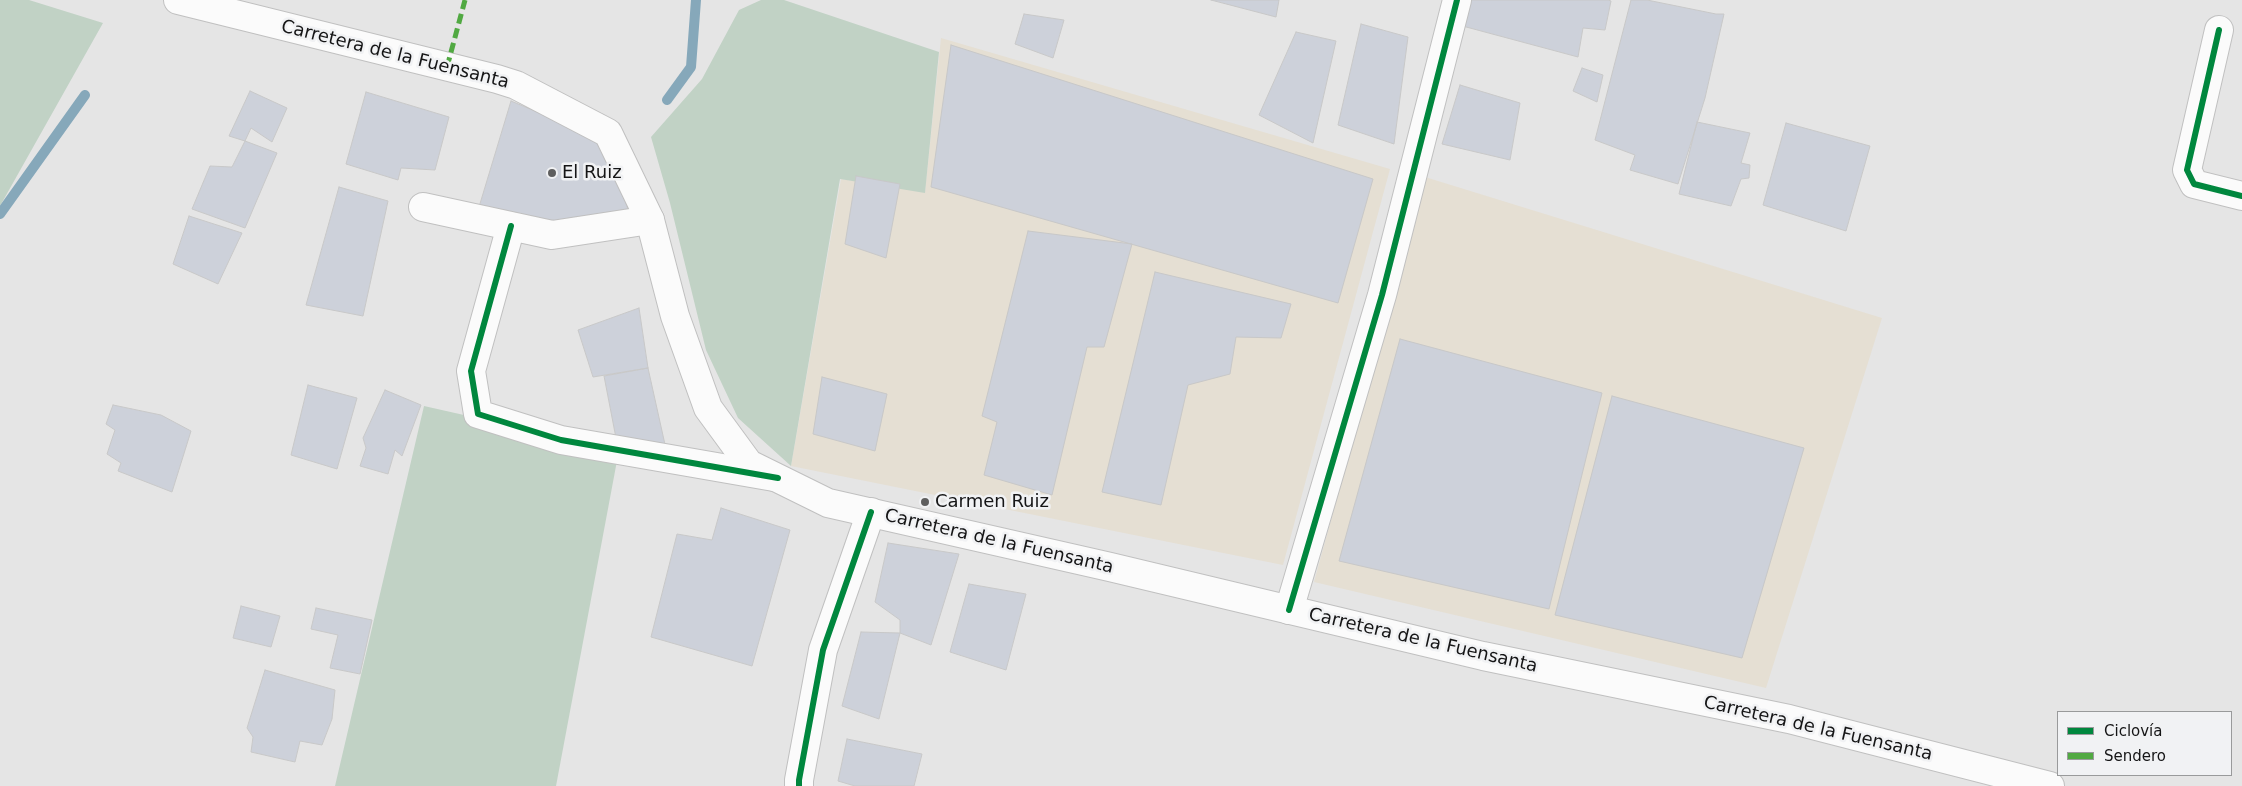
<!DOCTYPE html>
<html>
<head>
<meta charset="utf-8">
<style>
	body { margin:0 }
	#map { position:relative; width:2242px; height:786px; overflow:hidden; background:#e5e5e5; font-family:"DejaVu Sans",sans-serif }
	canvas { display:block }
	.legend { position:absolute; left:2057px; top:711px; width:175px; height:65px; box-sizing:border-box; background:#f1f2f4; border:1px solid #999a9b; margin:0; padding:6px 9px; list-style:none; font-size:15px; color:#151516 }
	.legend li { display:flex; align-items:center; gap:10px; height:25px }
	.legend b { width:25px; border:1px solid #999a9b }
</style>
</head>
<body>
<div id="map">
<canvas width="2242" height="786"></canvas>
<ul class="legend">
<li><b style="height:6px;background:#00873e"></b>Ciclovía</li>
<li><b style="height:6px;background:#51a942"></b>Sendero</li>
</ul>
</div>
<script>
const c = document.querySelector('canvas').getContext('2d');
c.lineJoin = 'round';
function paint(path, color) { c.fillStyle = color; c.fill(path, 'evenodd'); }
const shape = rows => new Path2D(rows.map(r => 'M' + r).join(''));
function strokePath(path, color, width, dash) { c.strokeStyle = color; c.lineWidth = width; c.lineCap = dash ? 'butt' : 'round'; c.setLineDash(dash || []); c.stroke(path); }
function write(font, color, halo, rows, align = 'center') {
  c.font = font + ' "DejaVu Sans",sans-serif'; c.lineWidth = 5; c.setLineDash([]); c.textBaseline = 'middle'; c.strokeStyle = halo; c.fillStyle = color; for (const [text, x, y, turn = 0] of rows) {
    c.save(); c.translate(x, y); c.rotate((+turn || 0) * Math.PI / 180); c.textAlign = isNaN(turn) ? turn : align; if (halo) c.strokeText(text, 0, 0); c.fillText(text, 0, 0); c.restore();
  }
}
paint(shape([
	[941,38,1390,169,1283,565,791,466,841,179,925,192],
	[1425,177,1882,318,1766,688,1314,582]
]), '#e5dfd3');
paint(shape([
	[0,0,29,0,103,23,0,206],
	[761,0,784,0,939,52,925,193,840,179,791,466,738,418,706,350,670,203,651,137,702,79,739,10],
	[424,406,619,450,556,786,335,786]
]), '#c1d2c5');
strokePath(shape([
	[667,100,691,67,696,0],
	[0,214,85,95]
]), '#86a8ba', 10);
const building = shape([
	[1211,0,1279,0,1276,17,1211,0],
	[1462,0,1608,0,1611,1,1605,30,1583,28,1578,57,1455,24,1462,0],
	[1631,0,1647,0,1716,14,1724,14,1705,98,1678,184,1630,170,1635,155,1595,140,1631,0],
	[1024,14,1064,20,1053,58,1015,44,1024,14],
	[1361,24,1408,37,1394,144,1338,125,1361,24],
	[1296,32,1336,41,1313,143,1259,115,1296,32],
	[951,45,1373,179,1338,303,931,187,951,45],
	[1582,68,1603,75,1597,102,1573,91,1582,68],
	[1460,85,1520,103,1510,160,1442,144,1460,85],
	[250,91,287,108,272,142,251,128,245,141,229,136,250,91],
	[366,92,449,117,435,170,401,168,398,180,346,164,366,92],
	[511,101,604,140,628,209,558,222,479,207,511,101],
	[1697,122,1750,133,1741,163,1750,165,1749,178,1741,179,1731,206,1679,194,1697,122],
	[1786,123,1870,146,1846,231,1763,205,1786,123],
	[245,141,277,153,245,228,192,209,210,166,232,167,245,141],
	[856,176,900,184,886,258,845,244,856,176],
	[339,187,388,201,363,316,306,305,339,187],
	[189,216,242,233,218,284,173,264,189,216],
	[1028,231,1132,244,1104,347,1087,347,1052,495,984,475,997,422,982,416,1028,231],
	[1155,272,1291,304,1281,338,1236,337,1230,374,1188,385,1161,505,1102,492,1155,272],
	[639,308,648,368,593,377,578,330,639,308],
	[1400,339,1602,393,1549,609,1339,561,1400,339],
	[648,368,666,449,616,438,604,376,648,368],
	[822,377,887,394,875,451,813,434,822,377],
	[308,385,357,398,337,469,291,455,308,385],
	[385,390,421,405,402,456,395,450,388,474,360,466,366,448,363,438,385,390],
	[1612,396,1804,448,1742,658,1555,615,1612,396],
	[113,405,161,415,191,431,172,492,118,471,121,463,107,454,115,430,106,424,113,405],
	[721,508,790,530,752,666,651,637,677,534,712,540,721,508],
	[888,543,959,554,931,645,900,633,900,620,875,602,888,543],
	[969,584,1026,594,1006,670,950,652,969,584],
	[241,606,280,616,271,647,233,638,241,606],
	[316,608,372,620,360,674,330,668,338,635,311,629,316,608],
	[861,632,900,633,879,719,842,706,861,632],
	[265,670,335,690,332,719,322,745,300,741,295,762,251,752,253,737,247,728,265,670],
	[847,739,922,754,914,786,855,786,838,781,847,739]
]);
paint(building, '#cdd1da');
strokePath(building, '#c8c8c8', 1);
const minor = shape([
	[2219,30,2187,170,2194,184,2242,196],
	[423,207,552,235,650,220],
	[511,226,471,371,478,414,561,440,774,477],
	[1289,610,1382,295,1457,0],
	[799,786,799,780,823,650,871,512]
]);
const secondary = shape([
	[178,0,497,79,516,85,608,133,650,220,675,316,708,408,749,464,828,503,1110,567,1483,656,1789,719,2050,786]
]);
strokePath(minor, '#c0c0c0', 30);
strokePath(secondary, '#c0c0c0', 30);
strokePath(minor, '#fbfbfb', 28);
strokePath(secondary, '#fbfbfb', 28);
strokePath(shape([
	[447,67,465,0]
]), '#51a942', 5, [10, 5]);
strokePath(shape([
	[2219,30,2187,170,2194,184,2242,196],
	[511,226,471,371,478,414,561,440,778,478],
	[1289,610,1382,295,1457,0],
	[799,786,799,780,823,650,871,512]
]), '#00873e', 6);
for (const [x, y, r, color] of [
	[552,173,5,"#5e5e5e"],
	[925,502,5,"#5e5e5e"]
]) { const dot = new Path2D(); dot.arc(x, y, r, 0, 2 * Math.PI); c.fillStyle = color; c.fill(dot); strokePath(dot, '#f1f2f4', 2); }
write('18px', '#151516', '#f1f2f4', [
	["Carretera de la Fuensanta",395,55,14],
	["Carretera de la Fuensanta",999,542,13],
	["Carretera de la Fuensanta",1423,641,13],
	["Carretera de la Fuensanta",1818,729,13]
]);
write('18px', '#151516', '#f1f2f4', [
	["El Ruiz",562,173],
	["Carmen Ruiz",935,502]
], 'left');
</script>
</body>
</html>
